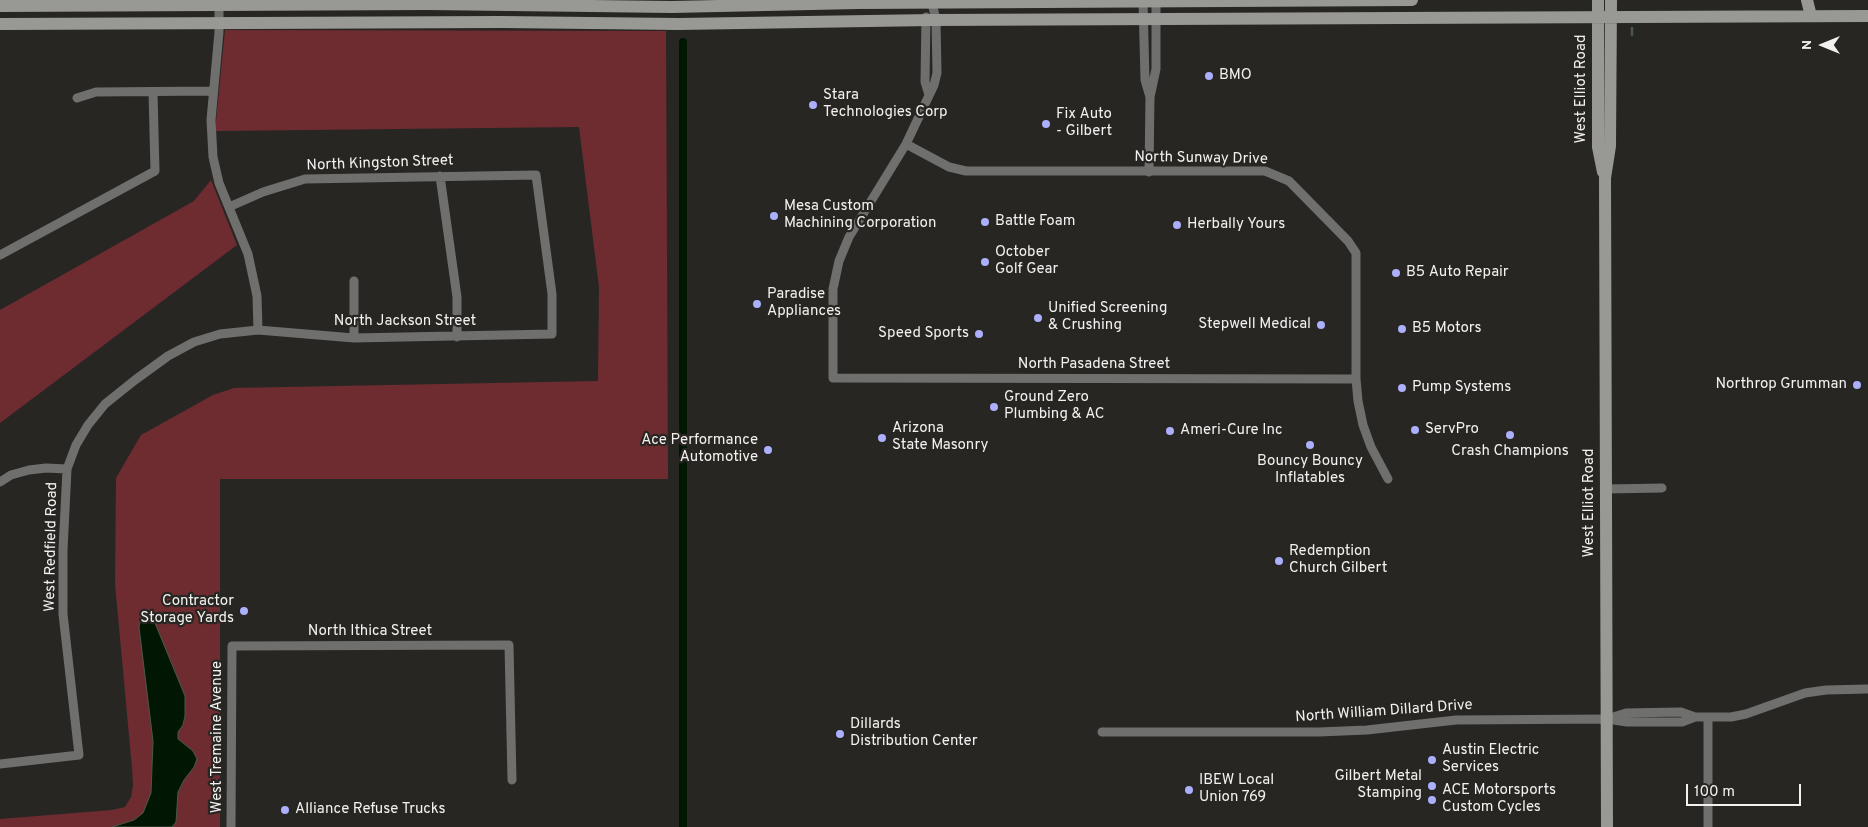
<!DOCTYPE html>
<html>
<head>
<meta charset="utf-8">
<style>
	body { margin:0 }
	#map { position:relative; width:1868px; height:827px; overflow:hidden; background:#282623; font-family:Overpass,sans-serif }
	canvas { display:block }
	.north { position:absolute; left:1798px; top:20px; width:50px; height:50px; -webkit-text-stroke:4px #282623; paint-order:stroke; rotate:270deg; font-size:14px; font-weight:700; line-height:20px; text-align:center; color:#f3f1ef }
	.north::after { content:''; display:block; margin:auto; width:18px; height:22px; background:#f3f1ef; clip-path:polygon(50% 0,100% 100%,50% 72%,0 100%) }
	.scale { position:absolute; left:1686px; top:784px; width:115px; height:22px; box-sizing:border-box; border:2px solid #f3f1ef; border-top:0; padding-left:6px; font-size:15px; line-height:18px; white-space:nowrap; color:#f3f1ef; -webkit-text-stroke:4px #282623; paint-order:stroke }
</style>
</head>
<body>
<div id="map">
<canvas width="1868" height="827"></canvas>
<div class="north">N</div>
<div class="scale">100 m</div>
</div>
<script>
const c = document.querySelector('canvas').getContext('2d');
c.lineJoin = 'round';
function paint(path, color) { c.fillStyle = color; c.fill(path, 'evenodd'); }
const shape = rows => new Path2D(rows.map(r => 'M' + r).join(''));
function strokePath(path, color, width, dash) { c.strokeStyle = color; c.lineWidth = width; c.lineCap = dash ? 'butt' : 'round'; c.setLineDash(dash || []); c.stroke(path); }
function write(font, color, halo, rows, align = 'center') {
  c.font = font + ' Overpass,sans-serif'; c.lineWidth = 4.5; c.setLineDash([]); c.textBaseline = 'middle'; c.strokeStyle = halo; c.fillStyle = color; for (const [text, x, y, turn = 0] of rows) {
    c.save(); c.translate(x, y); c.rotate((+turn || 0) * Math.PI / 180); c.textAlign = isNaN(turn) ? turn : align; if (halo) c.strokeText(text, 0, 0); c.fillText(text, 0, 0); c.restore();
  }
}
paint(shape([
	[225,30,666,31,668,479,220,479,220,827,0,827,0,819,112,810,125,807,131,797,133,785,132,768,115,584,116,478,141,435,213,395,234,388,598,381,599,287,579,127,215,131],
	[211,180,237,245,0,423,0,310,194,201]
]), '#6e2c31');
const water = shape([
	[143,620,150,620,155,623,185,696,185,716,183,725,178,732,178,739,193,751,197,759,194,767,184,780,178,792,176,822,172,827,112,827,134,820,143,813,151,793,153,741,139,627,140,622,143,620]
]);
paint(water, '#011704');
strokePath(water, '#4a584a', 1);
strokePath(shape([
	[1632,28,1632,35]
]), '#4a584a', 2.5);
strokePath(shape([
	[683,42,683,827]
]), '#011704', 8);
strokePath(shape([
	[1143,1,1145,80,1150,97],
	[932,3,936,20,937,73,934,85,906,144,849,237,839,261,833,289,833,378,1356,379],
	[219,5,219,32,211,120,213,157,219,183,248,254,257,296,258,330],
	[926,17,925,82,929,95],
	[77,98,96,92,213,91],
	[906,144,949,167,966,171,1265,171,1289,181,1348,241,1356,253,1356,379,1358,401,1363,425,1371,447,1388,479],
	[1149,172,1150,97,1156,69,1156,1],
	[440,176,457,297,457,337],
	[0,255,155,171,153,92],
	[354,281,354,338],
	[0,482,11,475,29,470,46,468,67,469],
	[1606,489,1662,488],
	[1708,717,1708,827],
	[1610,718,1626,713,1681,712,1695,717,1731,717,1746,714,1805,693,1826,690,1868,689],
	[1102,732,1319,732,1367,730,1456,720,1607,719,1627,722,1682,722,1695,717],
	[0,764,79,755,63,614,63,550,67,469,76,445,88,425,105,404,135,380,168,356,194,342,220,334,258,330,354,338,552,334,552,294,536,175,305,179,263,192,229,207],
	[231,827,232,646,509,645,512,780]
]), '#6f6f6d', 9);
strokePath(shape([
	[1598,0,1598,147,1603,172],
	[1807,0,1811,16],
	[0,6,428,4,672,7,858,3,1412,0],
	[0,24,501,22,679,24,932,20,1868,16],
	[1607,827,1605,178,1610,146,1611,0]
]), '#989895', 12);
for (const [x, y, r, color] of [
	[1209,76,5,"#acaffb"],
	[813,105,5,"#acaffb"],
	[1046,124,5,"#acaffb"],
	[774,216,5,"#acaffb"],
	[985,222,5,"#acaffb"],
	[1177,225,5,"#acaffb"],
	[985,262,5,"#acaffb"],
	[1396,273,5,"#acaffb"],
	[757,304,5,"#acaffb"],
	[1038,318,5,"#acaffb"],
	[1321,325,5,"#acaffb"],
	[1402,329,5,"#acaffb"],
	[979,334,5,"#acaffb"],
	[1857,385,5,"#acaffb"],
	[1402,388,5,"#acaffb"],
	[994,407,5,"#acaffb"],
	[1415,430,5,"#acaffb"],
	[1170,431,5,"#acaffb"],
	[1510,435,5,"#acaffb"],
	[882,438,5,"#acaffb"],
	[1310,445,5,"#acaffb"],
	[768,450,5,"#acaffb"],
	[1279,561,5,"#acaffb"],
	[244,611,5,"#acaffb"],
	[840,734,5,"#acaffb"],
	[1432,760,5,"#acaffb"],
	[1432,786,5,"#acaffb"],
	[1189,790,5,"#acaffb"],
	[1432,800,5,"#acaffb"],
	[285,810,5,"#acaffb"]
]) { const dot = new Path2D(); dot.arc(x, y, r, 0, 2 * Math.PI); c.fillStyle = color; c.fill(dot); strokePath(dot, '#282623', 2); }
write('15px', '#f3f1ef', '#282623', [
	["BMO",1219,76],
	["Stara",823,96],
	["Technologies Corp",823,113],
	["Fix Auto",1056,115],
	["- Gilbert",1056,132],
	["Mesa Custom",784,207],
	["Machining Corporation",784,224],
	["Battle Foam",995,222],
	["Herbally Yours",1187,225],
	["October",995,253],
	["Golf Gear",995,270],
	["B5 Auto Repair",1406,273],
	["Paradise",767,295],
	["Appliances",767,312],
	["Unified Screening",1048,309],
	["& Crushing",1048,326],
	["Stepwell Medical",1311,325,"right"],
	["B5 Motors",1412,329],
	["Speed Sports",969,334,"right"],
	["Northrop Grumman",1847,385,"right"],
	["Pump Systems",1412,388],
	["Ground Zero",1004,398],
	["Plumbing & AC",1004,415],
	["Arizona",892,429],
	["State Masonry",892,446],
	["ServPro",1425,430],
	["Ameri-Cure Inc",1180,431],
	["Ace Performance",758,441,"right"],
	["Automotive",758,458,"right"],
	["Crash Champions",1510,452,"center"],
	["Bouncy Bouncy",1310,462,"center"],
	["Inflatables",1310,479,"center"],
	["Redemption",1289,552],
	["Church Gilbert",1289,569],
	["Contractor",234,602,"right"],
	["Storage Yards",234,619,"right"],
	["Dillards",850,725],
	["Distribution Center",850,742],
	["Austin Electric",1442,751],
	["Services",1442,768],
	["Gilbert Metal",1422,777,"right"],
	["Stamping",1422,794,"right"],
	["IBEW Local",1199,781],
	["Union 769",1199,798],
	["ACE Motorsports",1442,791],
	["Custom Cycles",1442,808],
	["Alliance Refuse Trucks",295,810]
], 'left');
write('15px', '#f3f1ef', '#282623', [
	["West Elliot Road",1582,89,-90],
	["North Sunway Drive",1201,159,1],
	["North Kingston Street",380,164,-2],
	["North Jackson Street",405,322],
	["North Pasadena Street",1094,365],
	["West Elliot Road",1590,503,-90],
	["West Redfield Road",52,547,-89],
	["North Ithica Street",370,632],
	["North William Dillard Drive",1384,712,-4],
	["West Tremaine Avenue",218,737,-90]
]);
</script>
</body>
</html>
